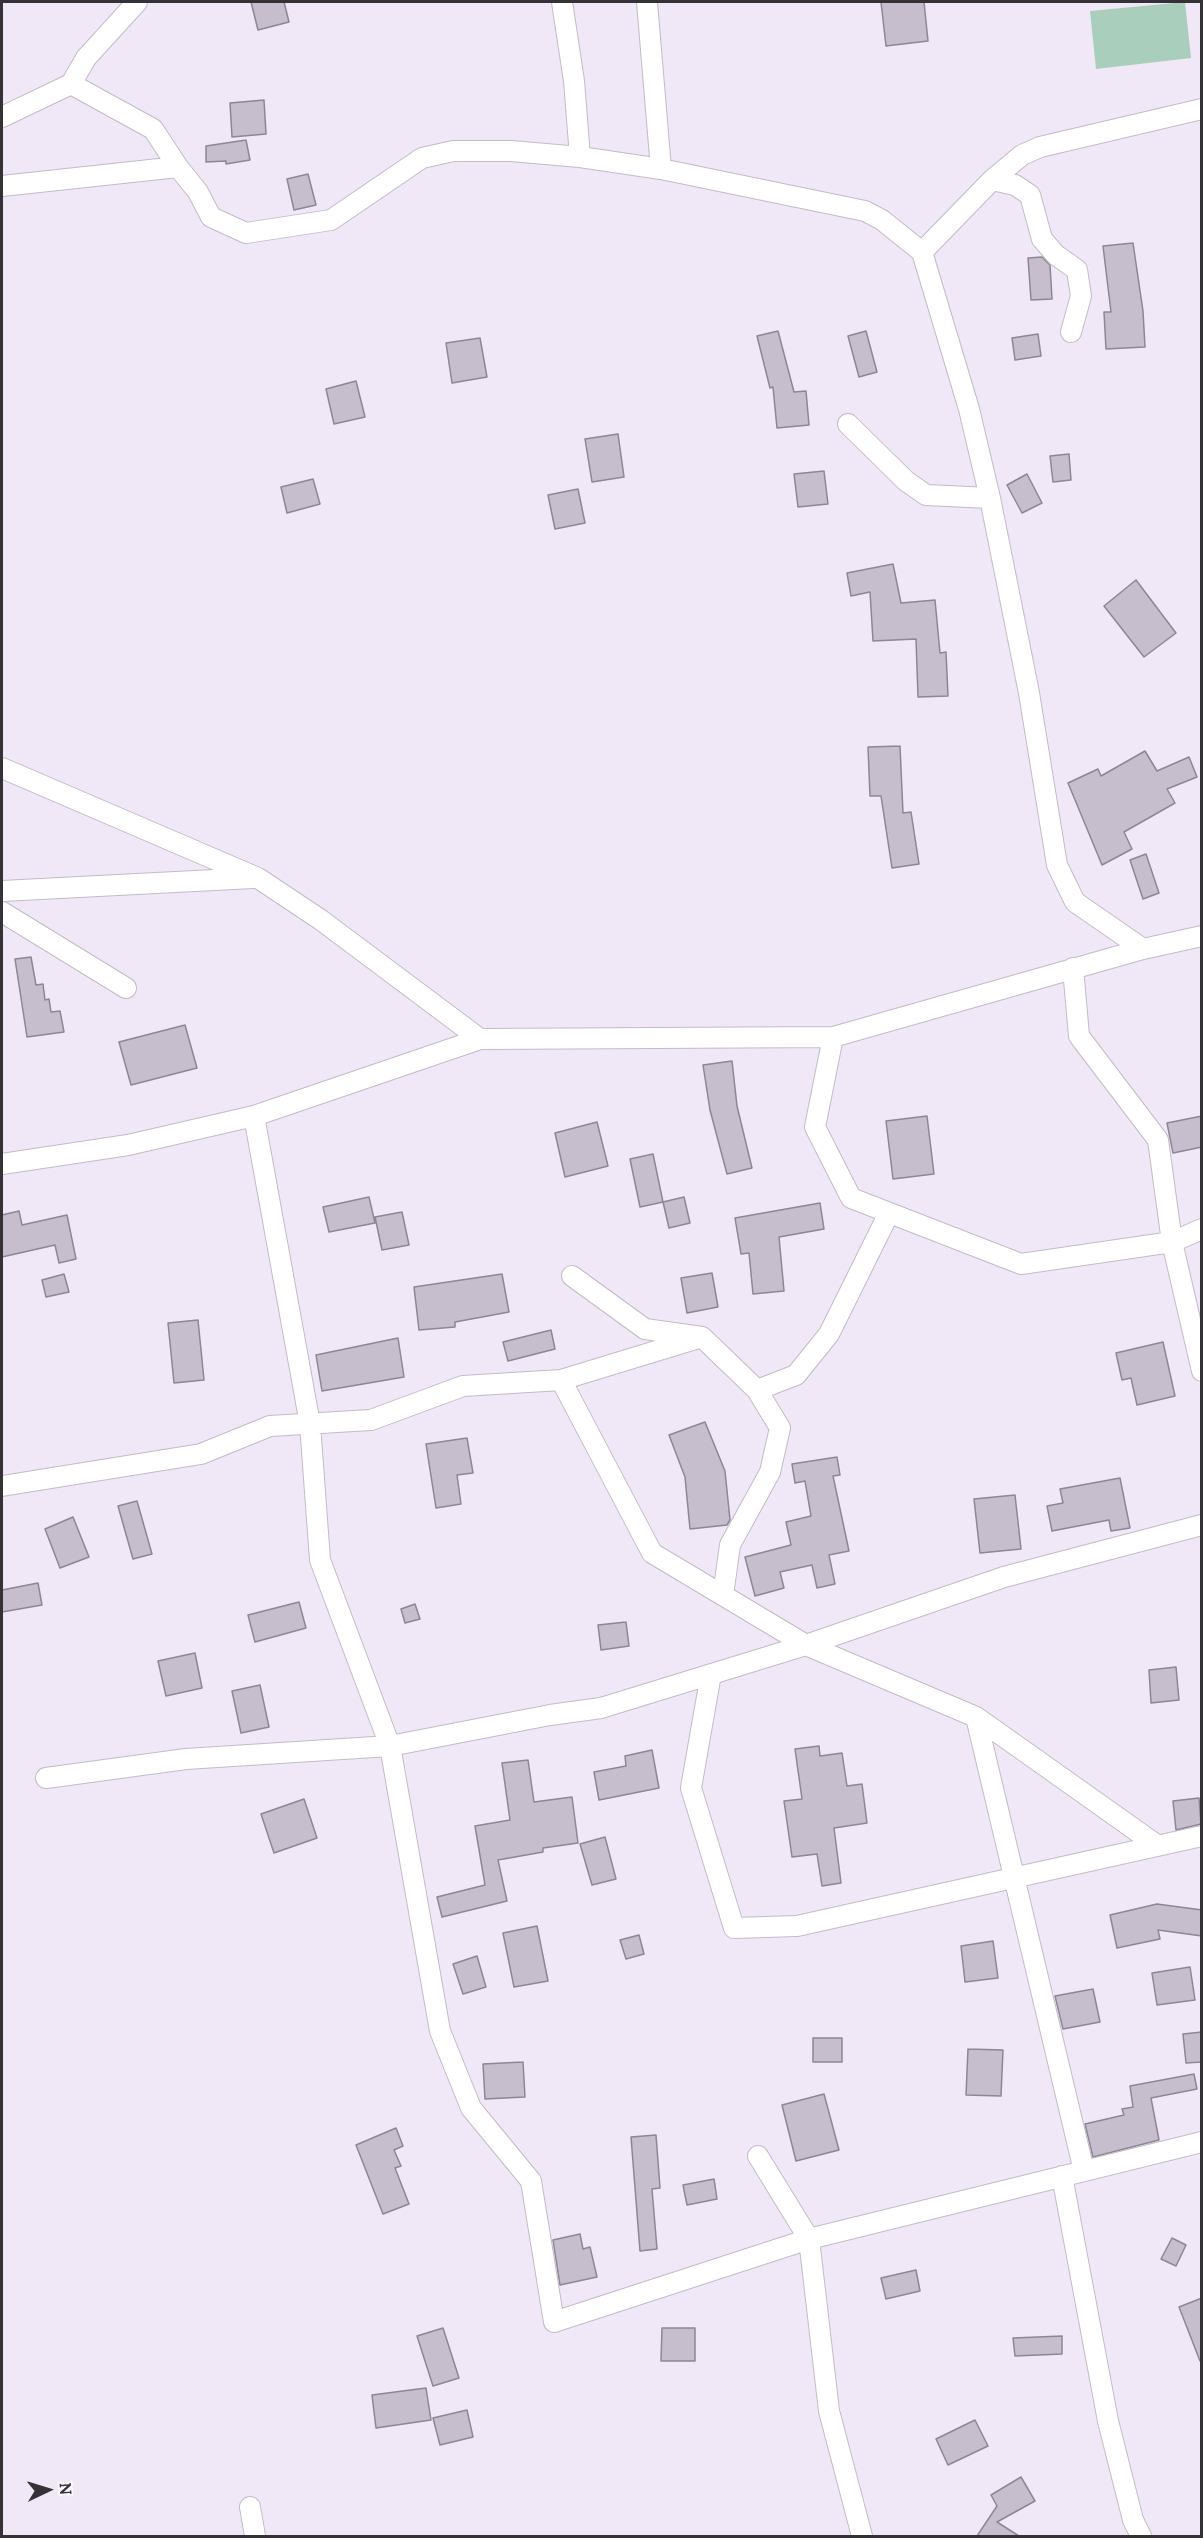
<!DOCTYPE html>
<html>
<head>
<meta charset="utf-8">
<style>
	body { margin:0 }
	#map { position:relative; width:1203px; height:2538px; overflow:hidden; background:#f0e8f6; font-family:Lora,serif }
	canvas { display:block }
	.frame { position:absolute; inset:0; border:3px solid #353237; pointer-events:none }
	.north { position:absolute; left:18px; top:2460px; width:60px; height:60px; -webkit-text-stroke:4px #fbf7fd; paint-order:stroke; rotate:86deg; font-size:16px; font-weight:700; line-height:24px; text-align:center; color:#353237 }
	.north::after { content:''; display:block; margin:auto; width:21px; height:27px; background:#353237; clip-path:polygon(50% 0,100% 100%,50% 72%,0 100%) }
</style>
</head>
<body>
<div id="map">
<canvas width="1203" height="2538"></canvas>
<div class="frame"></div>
<div class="north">N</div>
</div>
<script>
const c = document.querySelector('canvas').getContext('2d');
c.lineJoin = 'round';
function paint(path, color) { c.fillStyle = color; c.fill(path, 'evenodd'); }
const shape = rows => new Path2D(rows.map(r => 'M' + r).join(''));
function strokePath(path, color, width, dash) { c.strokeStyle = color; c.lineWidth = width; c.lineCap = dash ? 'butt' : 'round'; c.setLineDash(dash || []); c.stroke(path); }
paint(shape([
	[1185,2,1191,58,1096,69,1090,11]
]), '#a9cebb');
const building = shape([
	[251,2,284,2,289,22,258,30,251,2],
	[881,2,924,2,928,41,886,46,881,2],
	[264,100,266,134,232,137,230,103,264,100],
	[246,140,250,160,226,164,226,161,206,162,206,146,246,140],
	[308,174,316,205,294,210,287,179,308,174],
	[1133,243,1143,311,1145,347,1106,349,1104,312,1111,312,1103,246,1133,243],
	[1042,257,1050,265,1052,299,1031,300,1028,258,1042,257],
	[778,331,794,392,806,391,809,425,777,428,773,387,770,388,757,336,778,331],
	[866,331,877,372,859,377,848,336,866,331],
	[1038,334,1041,356,1015,360,1012,338,1038,334],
	[480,338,487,377,452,383,446,343,480,338],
	[356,381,365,417,334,424,326,389,356,381],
	[618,434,624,477,592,482,585,439,618,434],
	[1069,454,1071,480,1053,482,1050,456,1069,454],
	[824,471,828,504,798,507,794,474,824,471],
	[1027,474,1042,503,1022,513,1007,485,1027,474],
	[313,479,320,504,287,513,281,487,313,479],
	[578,489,585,523,555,529,548,495,578,489],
	[893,564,901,603,935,600,940,653,946,652,948,696,918,697,916,639,873,641,870,592,851,596,847,573,893,564],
	[1136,580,1176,633,1144,657,1104,606,1136,580],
	[900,746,903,813,911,812,919,864,892,868,881,796,870,796,868,747,900,746],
	[1145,751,1157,771,1189,757,1197,777,1167,789,1175,803,1124,832,1132,849,1102,865,1068,783,1098,769,1101,776,1145,751],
	[1146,854,1159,893,1143,899,1130,860,1146,854],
	[31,957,36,985,43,984,45,1000,49,999,51,1012,60,1011,64,1032,27,1037,15,959,31,957],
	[185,1025,197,1068,131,1085,119,1042,185,1025],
	[732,1061,737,1106,752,1168,727,1174,710,1110,703,1065,732,1061],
	[927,1116,934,1174,893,1179,886,1121,927,1116],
	[1202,1116,1202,1147,1173,1153,1167,1123,1202,1116],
	[597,1122,608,1166,565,1177,555,1133,597,1122],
	[653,1154,663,1202,640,1207,630,1159,653,1154],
	[369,1197,375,1223,329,1232,323,1207,369,1197],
	[684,1197,690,1223,669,1228,663,1202,684,1197],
	[820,1203,824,1229,779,1237,784,1291,753,1294,749,1253,741,1254,735,1218,820,1203],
	[19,1211,22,1225,67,1215,76,1259,59,1263,55,1245,2,1257,2,1215,19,1211],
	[402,1212,409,1245,382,1250,375,1217,402,1212],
	[712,1273,718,1307,687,1313,681,1278,712,1273],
	[64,1274,69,1292,46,1297,42,1280,64,1274],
	[502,1274,509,1312,455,1322,455,1327,419,1330,414,1287,502,1274],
	[198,1320,204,1380,174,1383,168,1323,198,1320],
	[551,1330,555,1349,508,1361,503,1342,551,1330],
	[398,1338,404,1377,322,1391,316,1355,398,1338],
	[1163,1342,1175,1396,1137,1405,1131,1378,1122,1380,1116,1353,1163,1342],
	[705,1422,725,1471,730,1520,727,1525,690,1529,685,1477,669,1435,705,1422],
	[467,1438,473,1473,457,1475,461,1504,436,1508,426,1444,467,1438],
	[837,1457,840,1475,833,1476,849,1551,829,1555,835,1584,817,1588,812,1565,780,1572,784,1588,755,1596,745,1557,791,1545,786,1522,811,1516,805,1481,795,1483,792,1464,837,1457],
	[1120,1478,1130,1528,1111,1531,1109,1520,1052,1531,1047,1506,1063,1503,1060,1489,1120,1478],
	[1015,1495,1021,1549,980,1553,974,1499,1015,1495],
	[137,1501,152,1554,133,1559,118,1506,137,1501],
	[73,1517,89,1557,60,1568,45,1529,73,1517],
	[38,1583,42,1605,2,1612,2,1590,38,1583],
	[299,1602,306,1628,255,1642,248,1615,299,1602],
	[415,1604,420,1619,405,1623,401,1609,415,1604],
	[626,1622,629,1646,601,1650,598,1625,626,1622],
	[195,1653,202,1688,166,1696,158,1661,195,1653],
	[1176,1667,1179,1700,1151,1703,1149,1670,1176,1667],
	[260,1685,269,1727,241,1733,232,1691,260,1685],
	[819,1746,820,1756,842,1753,847,1786,862,1784,867,1823,834,1828,841,1883,822,1886,817,1854,792,1857,784,1801,802,1799,795,1749,819,1746],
	[652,1750,659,1788,599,1800,594,1772,626,1766,625,1756,652,1750],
	[528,1760,534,1802,572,1797,578,1843,543,1848,543,1852,498,1860,507,1901,442,1917,437,1897,485,1885,475,1826,510,1820,502,1763,528,1760],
	[1199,1798,1201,1824,1176,1830,1173,1801,1199,1798],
	[304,1799,317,1838,274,1853,261,1814,304,1799],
	[605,1837,616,1879,592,1885,580,1844,605,1837],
	[1157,1904,1202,1910,1202,1936,1158,1930,1160,1939,1117,1948,1110,1915,1157,1904],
	[537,1926,548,1981,514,1987,503,1933,537,1926],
	[639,1935,644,1954,626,1959,620,1940,639,1935],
	[993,1941,998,1978,965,1982,961,1946,993,1941],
	[477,1956,486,1987,463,1994,453,1964,477,1956],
	[1190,1967,1195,2000,1157,2005,1152,1973,1190,1967],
	[1093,1989,1100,2022,1063,2029,1055,1996,1093,1989],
	[1202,2032,1202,2062,1186,2063,1183,2034,1202,2032],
	[813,2038,842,2038,842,2062,813,2062,813,2038],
	[968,2049,1003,2050,1001,2096,966,2095,968,2049],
	[523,2062,525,2097,485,2099,483,2064,523,2062],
	[1194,2074,1197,2089,1151,2098,1159,2140,1093,2157,1085,2124,1124,2115,1122,2109,1133,2107,1130,2086,1194,2074],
	[824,2094,839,2150,796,2161,782,2105,824,2094],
	[396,2128,403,2146,394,2150,401,2166,395,2168,409,2204,383,2214,356,2145,396,2128],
	[656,2135,660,2188,652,2189,657,2249,640,2251,631,2137,656,2135],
	[714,2179,717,2199,687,2205,683,2185,714,2179],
	[580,2234,583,2249,590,2247,597,2277,560,2285,553,2240,580,2234],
	[1172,2238,1186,2245,1176,2266,1161,2259,1172,2238],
	[916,2270,920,2291,886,2299,881,2278,916,2270],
	[1202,2298,1202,2360,1200,2361,1179,2307,1202,2298],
	[443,2328,459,2378,433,2386,417,2336,443,2328],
	[662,2328,695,2328,695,2361,661,2361,662,2328],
	[1062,2336,1062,2354,1015,2356,1013,2338,1062,2336],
	[426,2388,431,2420,376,2428,372,2395,426,2388],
	[467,2410,473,2437,440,2445,433,2418,467,2410],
	[975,2420,988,2446,948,2465,936,2439,975,2420],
	[1021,2477,1035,2501,997,2522,1019,2536,977,2536,997,2506,991,2495,1021,2477]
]);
paint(building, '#c6becc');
strokePath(building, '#8d8693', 1.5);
const minor = shape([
	[562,2,574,81,580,157],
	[647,2,661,169],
	[71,84,86,58,137,2],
	[2,117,71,84,153,129,178,167],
	[992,180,1022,155,1040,147,1202,109],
	[2,186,178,167,198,192,211,217,246,233,331,220,422,158,453,151,511,151,580,157,661,169,865,211,882,220,922,252,969,409,990,498,1029,693,1057,865,1075,902,1143,949],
	[922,252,992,180,1015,185,1030,195,1042,239,1056,255,1077,270,1081,296,1071,332],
	[848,424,906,481,926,495,990,498],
	[2,768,258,878,321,920,480,1039,833,1037,1143,949,1202,936],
	[2,891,253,878],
	[2,912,126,988],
	[1073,968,1079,1036,1158,1140,1172,1242,1202,1371],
	[833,1037,815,1127,851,1198,1021,1264,1172,1242,1202,1229],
	[480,1039,254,1116,310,1424,320,1560,390,1746,440,2031,471,2108,531,2181,554,2322,809,2239,1202,2142],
	[2,1164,128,1145,254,1116],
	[572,1276,645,1329,702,1337,757,1390,780,1428,770,1472,730,1545,723,1595],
	[561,1380,652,1553,806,1645,976,1717,1158,1846],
	[757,1390,796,1375,829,1334,889,1213],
	[2,1486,201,1454,270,1426,371,1420,463,1386,561,1380,702,1337],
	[711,1674,691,1788,734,1928,797,1926,1202,1836],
	[976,1717,1084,2171],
	[46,1778,186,1759,390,1746,550,1715,601,1708,806,1645,1004,1577,1202,1525],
	[758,2156,809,2239,829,2411,862,2536],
	[1062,2176,1108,2421,1133,2520,1141,2536],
	[250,2507,255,2536]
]);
strokePath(minor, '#c2bbc8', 22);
strokePath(minor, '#fff', 20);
</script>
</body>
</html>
